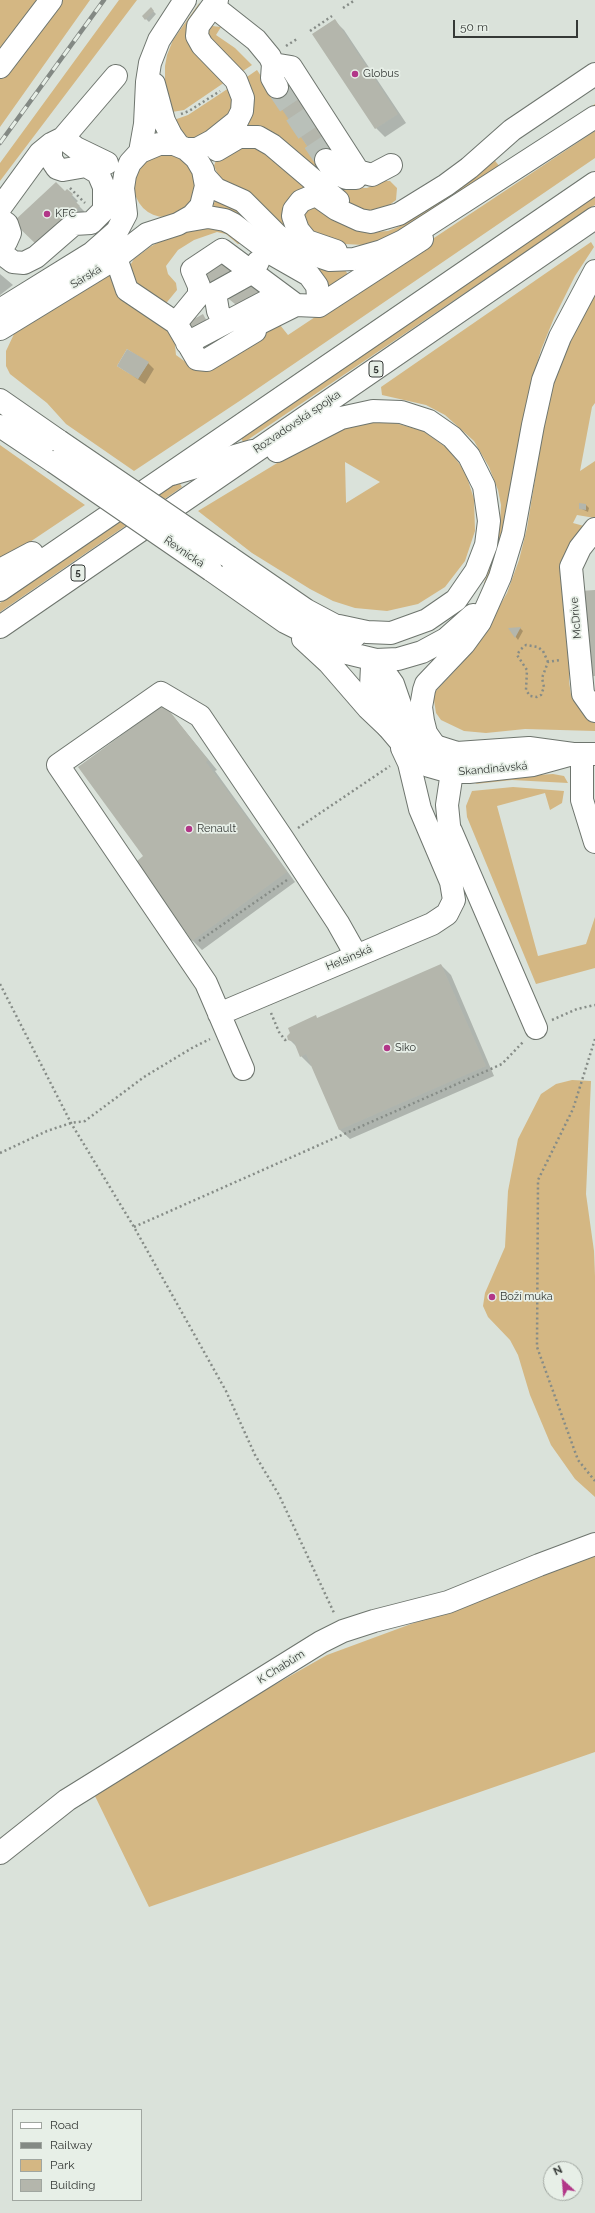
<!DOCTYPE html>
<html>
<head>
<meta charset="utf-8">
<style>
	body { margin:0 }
	#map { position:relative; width:595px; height:2213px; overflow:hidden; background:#dae2da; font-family:Raleway,sans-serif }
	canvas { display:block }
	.legend { position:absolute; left:12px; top:2109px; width:130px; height:92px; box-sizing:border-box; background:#e7efe7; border:1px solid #a0a6a0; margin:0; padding:5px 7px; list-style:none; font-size:12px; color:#353936 }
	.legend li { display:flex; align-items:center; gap:8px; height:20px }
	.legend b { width:20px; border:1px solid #a0a6a0 }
	.north { position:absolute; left:543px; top:2161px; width:40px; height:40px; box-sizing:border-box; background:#e7efe7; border:1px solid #a0a6a0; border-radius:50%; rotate:334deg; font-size:11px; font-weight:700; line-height:16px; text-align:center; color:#353936 }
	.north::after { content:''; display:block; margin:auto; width:14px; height:18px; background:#b23688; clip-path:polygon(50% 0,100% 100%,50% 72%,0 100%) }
	.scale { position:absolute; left:453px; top:20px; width:125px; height:18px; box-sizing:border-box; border:2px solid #353936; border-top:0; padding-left:5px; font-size:12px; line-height:14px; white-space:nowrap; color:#353936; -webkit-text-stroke:3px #e7efe7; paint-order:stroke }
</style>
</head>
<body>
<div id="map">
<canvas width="595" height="2213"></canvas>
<ul class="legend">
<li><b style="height:5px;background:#fff"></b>Road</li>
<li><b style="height:5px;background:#838984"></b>Railway</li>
<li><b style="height:11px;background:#d4b783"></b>Park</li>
<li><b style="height:11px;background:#b4b6ac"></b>Building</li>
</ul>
<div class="north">N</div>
<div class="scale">50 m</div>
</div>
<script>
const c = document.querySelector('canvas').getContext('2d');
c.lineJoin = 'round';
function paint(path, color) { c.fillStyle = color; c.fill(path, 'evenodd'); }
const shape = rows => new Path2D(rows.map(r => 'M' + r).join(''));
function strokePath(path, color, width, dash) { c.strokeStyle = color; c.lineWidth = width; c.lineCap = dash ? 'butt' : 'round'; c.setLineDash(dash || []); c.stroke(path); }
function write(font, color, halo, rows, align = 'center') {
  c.font = font + ' Raleway,sans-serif'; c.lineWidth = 3.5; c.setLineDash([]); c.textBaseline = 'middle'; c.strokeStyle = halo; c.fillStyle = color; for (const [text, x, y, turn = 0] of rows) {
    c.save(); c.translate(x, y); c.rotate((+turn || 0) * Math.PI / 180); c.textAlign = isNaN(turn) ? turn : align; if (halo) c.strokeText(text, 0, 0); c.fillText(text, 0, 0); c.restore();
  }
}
paint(shape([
	[0,0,90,0,0,127],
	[119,0,137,0,0,181,0,163],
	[200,2,186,35,187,40,190,45,228,80,184,110,172,112,165,86,165,66,167,55,173,40],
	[212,26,221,27,216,35,235,48,252,65,240,73,204,31],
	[257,70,320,165,352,188,367,188,385,181,390,181,397,188,396,200,388,206,368,212,350,205,250,130,244,123,244,79],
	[232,86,237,106,214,133,188,141,171,121,188,115],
	[595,104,595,109,402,235,364,245,326,243,302,223,305,207,312,202,355,228,375,232,388,231,398,227,492,157,500,167],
	[595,131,595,158,241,400,134,471,66,424,47,403,10,374,6,366,6,351,14,334,113,273,170,329,174,336,176,355,198,371,207,370,276,320,288,335],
	[127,349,148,363,138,379,117,366],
	[237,143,258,143,309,188,296,236,227,186,219,177,214,166,216,160],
	'134 186a31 31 0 1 1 62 0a31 31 0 1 1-62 0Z',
	[595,194,595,205,243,443,241,436],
	[219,198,343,267,349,276,329,288,214,208,213,204],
	[220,226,243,243,238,244,226,234,217,232,194,240,178,250,166,266,168,274,176,283,177,290,163,307,136,288,129,267,134,259,150,247,166,238,183,234,195,228],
	[591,242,594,247,575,276,554,318,541,350,529,391,513,490,497,554,486,584,484,583,496,552,500,524,501,505,498,490,489,467,474,441,445,415,426,405,382,395,381,387],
	[595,283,595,403,592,407,580,471,595,461,595,518,577,515,573,523,591,528,569,615,569,681,571,695,595,715,595,731,525,729,486,733,464,731,441,720,436,713,433,694,461,664,484,633,507,593,519,560,527,528,548,400,565,344],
	[365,423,395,423,423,431,447,448,465,471,474,499,475,531,465,561,445,587,418,604,387,611,355,608,333,601,310,589,252,553,198,511,335,428],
	[345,462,380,482,346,503,346,502],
	[0,445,85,505,0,562],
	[178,480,182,487,0,612,0,603],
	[553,774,564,776,568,783,512,780,475,784,481,781,507,777],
	[513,787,564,791,562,803,550,810,545,793,497,806,538,956,586,944,595,917,595,968,536,984,467,817,466,806,472,791],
	[572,1080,591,1081,586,1194,594,1251,595,1276,595,1497,575,1479,551,1445,530,1395,518,1355,510,1340,488,1317,483,1306,485,1293,505,1247,508,1191,518,1139,541,1094,556,1084],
	[595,1554,595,1752,149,1907,93,1792,188,1734,327,1655,449,1610]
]), '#d4b783');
paint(shape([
	[151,9,156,14,149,22,143,16],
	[334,20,344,30,406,123,385,137,376,128],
	[67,190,78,201,76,203,86,213,65,234,65,192],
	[0,274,13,285,0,295],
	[205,318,218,342,202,351],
	[148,363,154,369,145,384,118,366],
	[586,505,589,508,588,512,580,508],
	[520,628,523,631,518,640,510,629],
	[164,705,217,770,215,771,295,882,202,950,192,940,144,856],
	[441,965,451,975,494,1076,350,1139,340,1130,312,1065,311,1066,301,1056,298,1048,288,1038,318,1019]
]), '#0003');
paint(shape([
	[151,7,154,11,145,20,142,16],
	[335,19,398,114,375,129,312,34],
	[289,79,338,153,320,165,270,92],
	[56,182,65,191,67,189,73,194,71,197,80,206,39,247,13,222],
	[207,249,275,303,259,323,191,269],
	[203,314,216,339,211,342,185,324],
	[127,349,149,362,138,379,117,366],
	[579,503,586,504,586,510,579,509],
	[595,590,595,676,586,677,580,591],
	[521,627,515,638,508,628],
	[164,704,208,760,206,762,287,872,192,941,136,862,143,856,78,767],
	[441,964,486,1066,339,1130,306,1054,300,1057,294,1042,288,1040,287,1036,290,1033,288,1028,316,1015,317,1018]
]), '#b4b6ac');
strokePath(shape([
	[277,87,326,160]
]), '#b9c0b9', 22, [22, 11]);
const minor = shape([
	[213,6,256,40,270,57,273,64,272,78,277,87],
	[273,64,291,67,358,171,372,175,391,165],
	[0,67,51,0],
	[154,84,164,121,171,135,179,146],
	[63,138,76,148,107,163],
	[186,149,197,149,212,141,237,121,242,111,243,98,236,80,202,45,197,36,198,26,217,0],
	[217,150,239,137,258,137,272,145,338,201],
	[140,152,145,124,147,82,150,63,159,40,185,0],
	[326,160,334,172,346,178,356,178,358,171],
	[0,208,40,153,51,144,63,138,116,76],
	[0,219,7,224,10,233,6,242,0,246],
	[185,221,208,217,225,220,233,224,274,255,309,275,317,286,319,306],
	[336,251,307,241,298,230,293,216,294,210,301,201,313,196,319,197,336,209,360,220,371,222,399,214,446,185,469,168,512,130,595,74],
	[0,252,13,262,24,263,36,257,74,224,91,223,104,210,104,187,98,173,86,166,63,170,57,168,51,159,51,144],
	[116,258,127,290,176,323,197,359,207,360,255,331,256,325],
	[0,310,92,253,117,231,126,214,123,188,125,175,130,163,140,152,159,144,174,144,186,149,196,158,203,170,206,186,201,206,192,216,178,224,147,234,116,258,0,329],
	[176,323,199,295,199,286,192,270,222,250,296,305],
	[224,323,218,311,215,293,251,273,258,262],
	[256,325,296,305,319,306,422,239],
	[187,343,280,294],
	[172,474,252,451],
	[595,529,580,548,571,567,583,694,595,711],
	[573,754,533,765,469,772,450,772,429,766,410,753,388,727,371,687,372,666,376,660,393,684,402,710,412,725,422,737,435,746,457,753,529,748,573,754,595,754],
	[582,754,582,800,595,842],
	[451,831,536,1028],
	[451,845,447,805,452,772],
	[219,1014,432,924,447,914,454,900,451,882,420,809,409,763,402,748],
	[243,1069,206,983,58,765,161,693,200,716,283,839,338,923,356,955],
	[0,1853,67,1800,321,1642,343,1631,374,1621,448,1602,539,1565,595,1544]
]);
const major = shape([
	[0,400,59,441],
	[0,426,54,462],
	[229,557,306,610,355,636],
	[211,570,285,622,347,653,376,660],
	[303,639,329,663,368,708,388,727]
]);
const highway = shape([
	[206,178,216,189,243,201,277,235,297,249,330,260,354,259,382,251,403,241,595,117],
	[277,451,341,418,373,411,401,412,429,421,452,437,469,456,484,486,489,521,486,545,476,571,456,600,427,620,391,633,367,632,339,626],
	[0,570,32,553],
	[0,590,595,183],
	[0,627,595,218],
	[376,660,398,659,422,652,446,639,473,615],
	[435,746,426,733,423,721,421,707,424,690,426,684,464,644,480,622,500,577,513,534,533,425,543,380,560,337,595,271]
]);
strokePath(minor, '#6e756e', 24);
strokePath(major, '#6e756e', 24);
strokePath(highway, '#6e756e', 24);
strokePath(shape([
	[343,8,355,0],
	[310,31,332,16],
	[286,46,297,39],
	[181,114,189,111,220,91],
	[70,188,85,203],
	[548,662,543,651,538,647,526,645,520,650,517,655,527,670,526,690,530,696,537,697,541,695,544,687,542,678,548,662,560,660],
	[298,828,390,766],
	[199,941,287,880],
	[0,984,71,1123,134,1227,226,1391,255,1455,279,1495,335,1615],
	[271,1013,279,1032,285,1040,288,1039],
	[552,1020,577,1009,595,1005],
	[595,1039,573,1109,538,1180,537,1347,578,1460,595,1481],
	[0,1153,47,1131,71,1123,85,1121,144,1077,192,1048,210,1039],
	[134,1227,502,1064,523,1042]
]), '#868c87', 2.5, [2, 3]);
strokePath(minor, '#fff', 22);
strokePath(major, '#fff', 22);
strokePath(highway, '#fff', 22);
const rail = shape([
	[0,143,104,0]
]);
strokePath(rail, '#838984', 4.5);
strokePath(rail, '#e7efe7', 3, [9]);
const majorBridge = shape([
	[59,441,229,557],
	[54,462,211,570]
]);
strokePath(majorBridge, '#6e756e', 24, []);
strokePath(majorBridge, '#fff', 22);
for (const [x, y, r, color] of [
	[355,74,4,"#b23688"],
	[47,214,4,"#b23688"],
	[189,829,4,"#b23688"],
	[387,1048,4,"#b23688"],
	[492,1297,4,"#b23688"]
]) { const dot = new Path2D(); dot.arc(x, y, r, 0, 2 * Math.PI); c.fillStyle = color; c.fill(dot); strokePath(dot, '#e7efe7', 1.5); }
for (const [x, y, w] of [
	[376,369,14],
	[78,573,14]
]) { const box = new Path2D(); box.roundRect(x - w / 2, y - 8, w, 16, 3); c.fillStyle = '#e7efe7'; c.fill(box); strokePath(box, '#353936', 1); }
write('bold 10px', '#353936', null, [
	["5",376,369],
	["5",78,573]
]);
write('11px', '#353936', '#e7efe7', [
	["Globus",363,74],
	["KFC",55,214],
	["Renault",197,829],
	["Siko",395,1048],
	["Boží muka",500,1297]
], 'left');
write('11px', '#353936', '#e7efe7', [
	["Sárská",86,277,-31],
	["Rozvadovská spojka",297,422,-34],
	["Řevnická",184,552,34],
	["McDrive",576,618,-95],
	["Skandinávská",493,769,-5],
	["Helsinská",349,958,-23],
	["K Chabům",281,1667,-32]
]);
</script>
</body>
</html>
